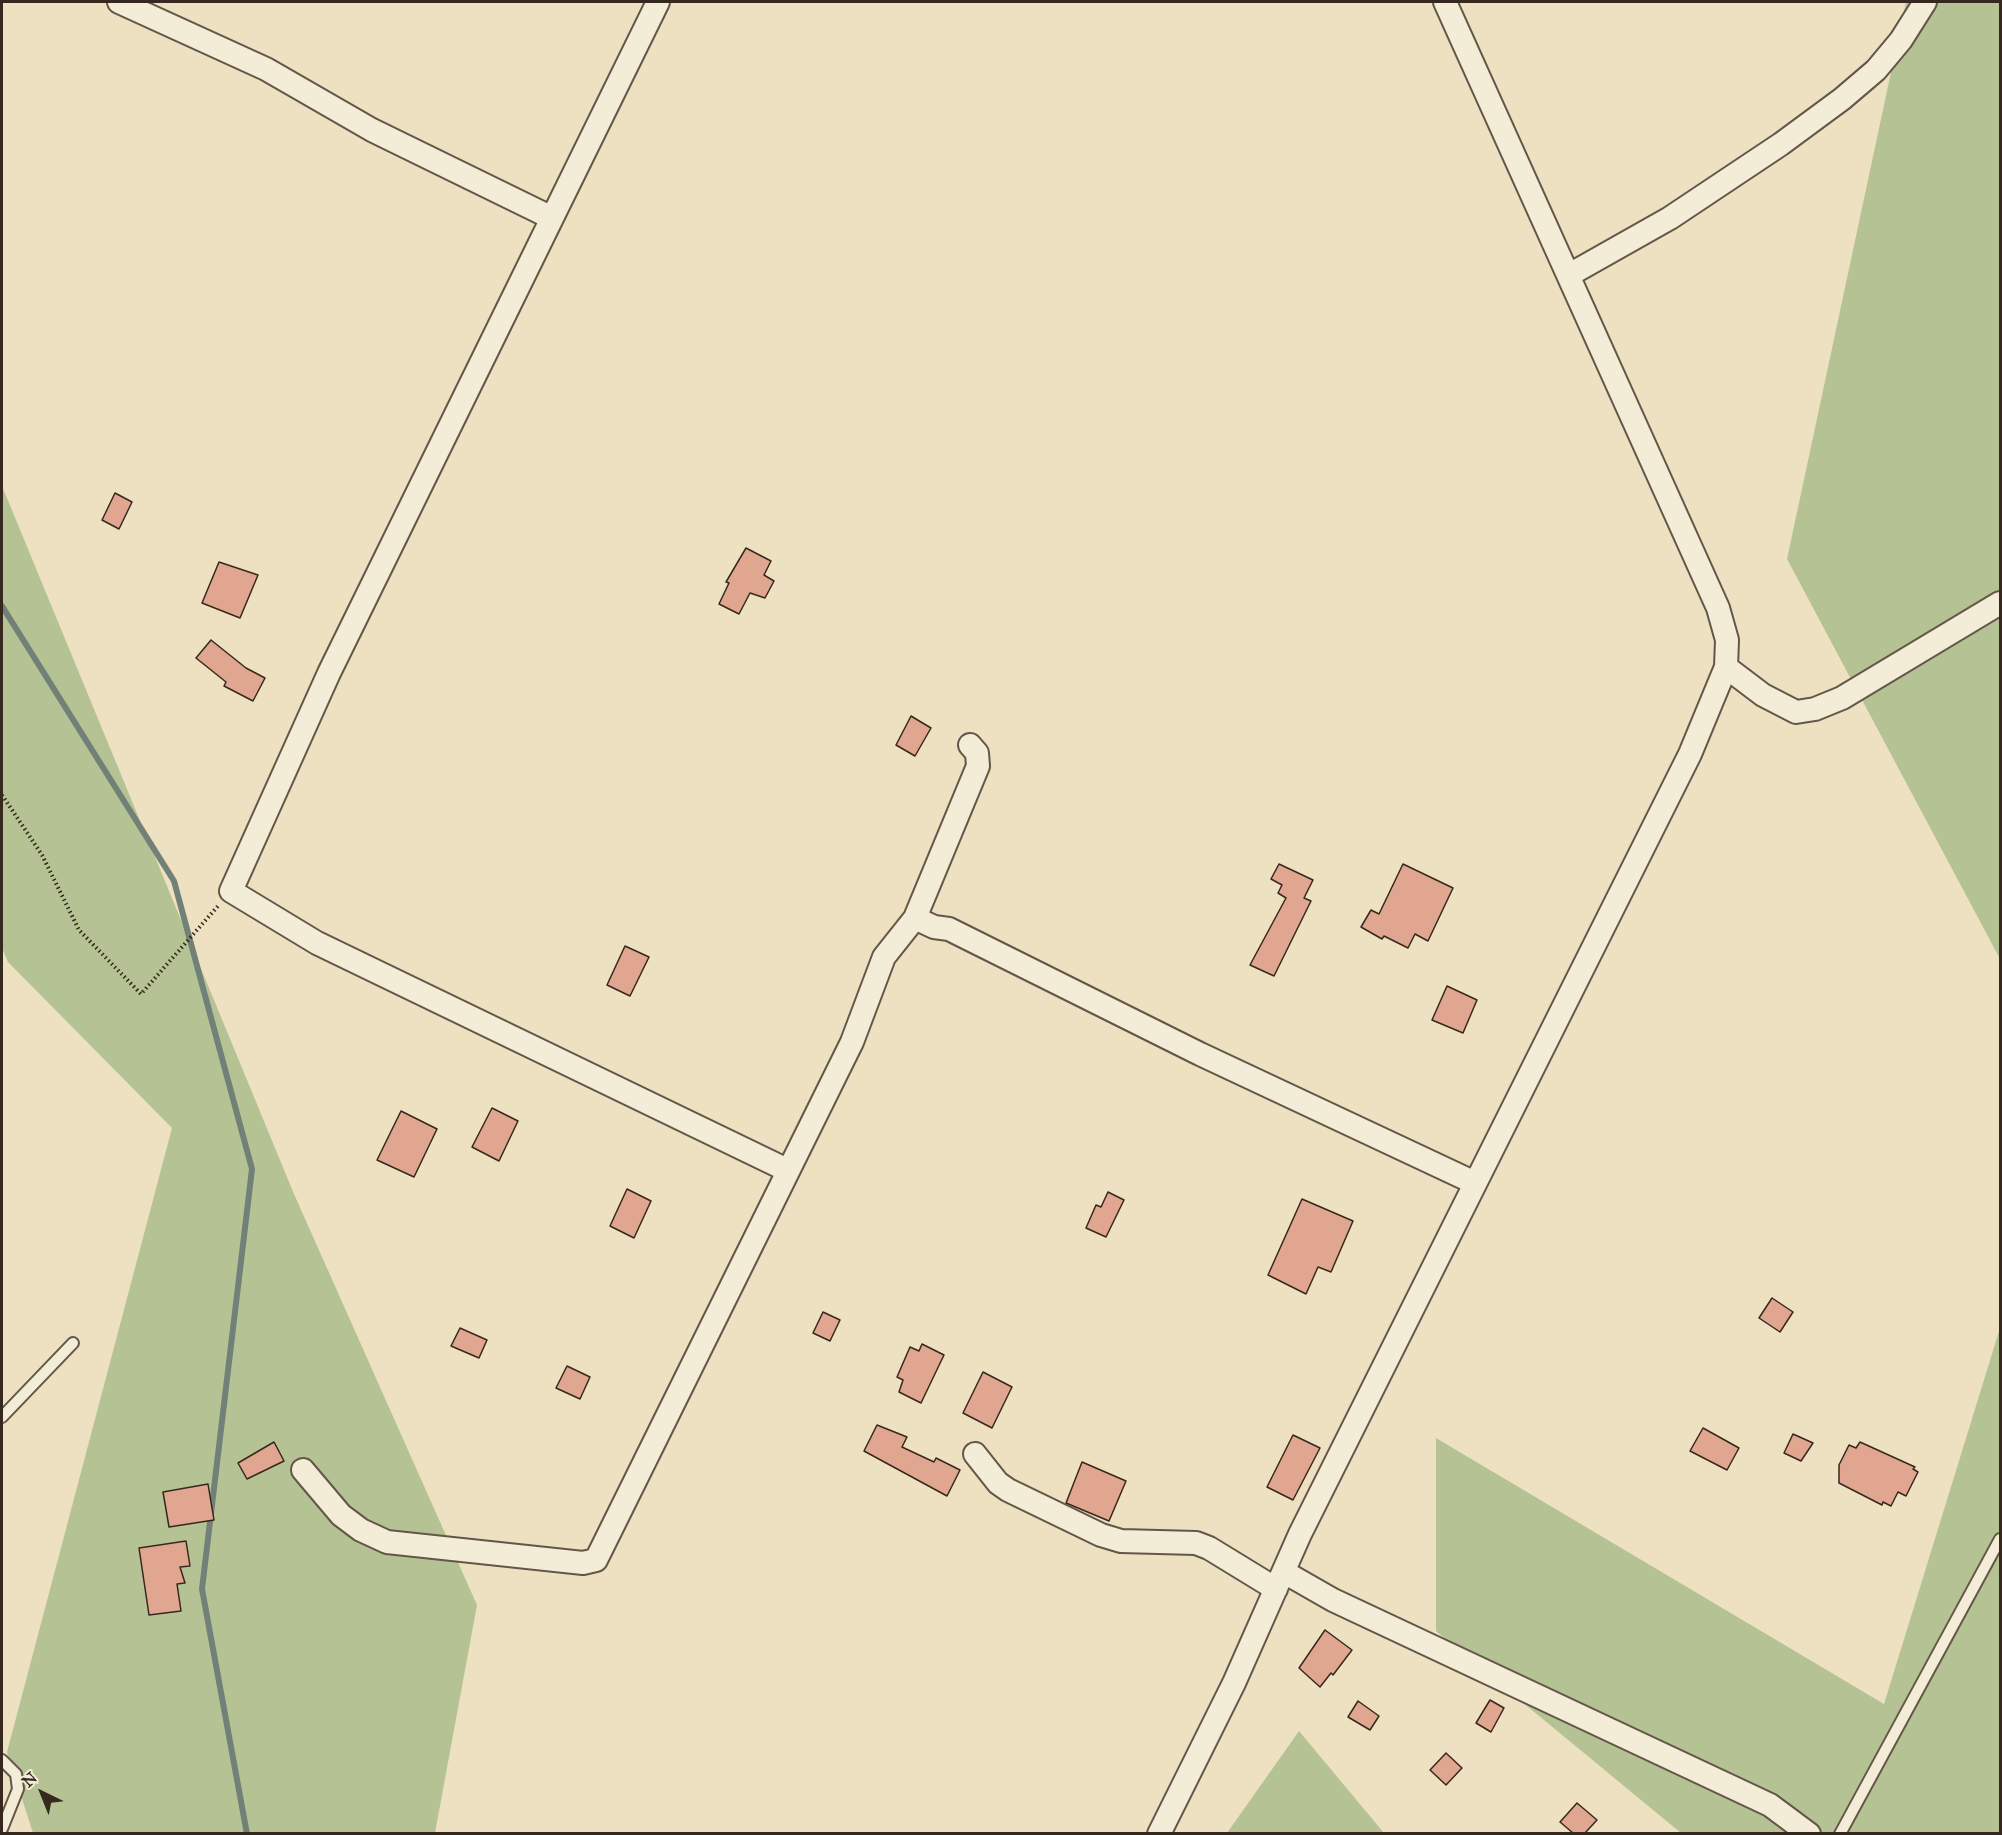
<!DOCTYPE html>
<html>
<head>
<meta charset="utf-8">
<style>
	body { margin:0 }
	#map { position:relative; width:2002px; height:1835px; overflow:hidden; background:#ede1c1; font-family:"IM FELL Great Primer",serif }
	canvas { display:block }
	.frame { position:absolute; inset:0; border:3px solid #37281f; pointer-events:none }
	.north { position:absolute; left:12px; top:1763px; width:60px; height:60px; -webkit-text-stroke:4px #f3ecd7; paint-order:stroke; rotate:317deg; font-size:16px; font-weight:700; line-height:24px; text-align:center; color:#37281f }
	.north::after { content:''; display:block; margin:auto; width:21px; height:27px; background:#37281f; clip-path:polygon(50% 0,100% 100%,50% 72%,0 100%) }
</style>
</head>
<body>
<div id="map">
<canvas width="2002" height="1835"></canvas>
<div class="frame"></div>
<div class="north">N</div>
</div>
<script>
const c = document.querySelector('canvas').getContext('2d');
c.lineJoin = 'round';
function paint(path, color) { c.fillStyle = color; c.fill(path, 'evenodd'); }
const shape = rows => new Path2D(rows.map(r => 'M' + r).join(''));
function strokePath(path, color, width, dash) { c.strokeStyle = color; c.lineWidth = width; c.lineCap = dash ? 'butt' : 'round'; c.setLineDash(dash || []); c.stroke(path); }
paint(shape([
	[1906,2,2000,2,2000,959,1787,559],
	[2,486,294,1194,477,1605,435,1833,33,1833,7,1752,172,1128,8,962,2,948],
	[2000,1328,2000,1833,1681,1833,1436,1631,1436,1438,1884,1704],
	[1299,1731,1384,1833,1227,1833]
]), '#b5c394');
strokePath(shape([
	[2,606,174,881,252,1169,202,1589,247,1834]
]), '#728178', 6);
const building = shape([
	[115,493,132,502,119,529,102,520,115,493],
	[746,548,771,561,764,575,774,581,765,598,750,593,739,614,719,604,729,583,726,582,746,548],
	[219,562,258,575,240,618,202,603,219,562],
	[211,640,246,668,265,678,253,701,224,686,226,682,196,658,211,640],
	[911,716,931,728,915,756,896,745,911,716],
	[1279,864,1313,880,1304,898,1311,901,1274,976,1250,965,1286,898,1278,893,1282,885,1271,879,1279,864],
	[1403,864,1453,888,1428,941,1415,934,1408,948,1384,936,1382,939,1361,927,1371,910,1379,914,1403,864],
	[625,946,649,957,630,996,607,985,625,946],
	[1447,986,1477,1000,1463,1033,1432,1020,1447,986],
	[492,1108,518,1121,499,1161,472,1147,492,1108],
	[401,1111,437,1129,414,1177,377,1160,401,1111],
	[627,1189,651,1201,634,1238,610,1226,627,1189],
	[1108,1192,1124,1200,1106,1237,1086,1228,1096,1205,1101,1207,1108,1192],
	[1302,1199,1353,1221,1331,1272,1318,1267,1306,1294,1268,1275,1302,1199],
	[1772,1298,1793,1312,1780,1332,1759,1318,1772,1298],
	[823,1312,840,1320,830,1341,813,1333,823,1312],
	[460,1328,487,1340,479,1358,451,1346,460,1328],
	[922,1344,944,1355,921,1403,899,1392,903,1380,897,1377,910,1347,919,1351,922,1344],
	[567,1366,590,1377,580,1399,556,1388,567,1366],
	[983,1372,1012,1387,992,1428,963,1413,983,1372],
	[877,1425,907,1437,902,1447,934,1462,936,1458,960,1470,947,1496,864,1451,877,1425],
	[1703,1428,1739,1448,1727,1470,1690,1451,1703,1428],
	[1793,1434,1813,1443,1801,1461,1784,1453,1793,1434],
	[1293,1435,1320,1448,1293,1500,1267,1487,1293,1435],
	[274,1442,284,1461,247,1479,238,1463,274,1442],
	[1860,1442,1915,1467,1913,1469,1918,1472,1906,1496,1898,1492,1891,1506,1883,1502,1882,1505,1839,1483,1839,1465,1849,1445,1856,1448,1860,1442],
	[1082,1462,1126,1481,1109,1521,1066,1503,1082,1462],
	[208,1484,214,1520,169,1527,163,1492,208,1484],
	[186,1541,190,1566,180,1567,185,1583,177,1584,181,1611,149,1615,139,1548,186,1541],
	[1325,1630,1352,1650,1333,1675,1331,1673,1320,1687,1299,1668,1325,1630],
	[1490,1700,1504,1708,1491,1732,1476,1723,1490,1700],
	[1358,1701,1379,1716,1370,1730,1348,1717,1358,1701],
	[1446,1753,1462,1768,1446,1785,1430,1770,1446,1753],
	[1577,1803,1597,1820,1585,1833,1573,1833,1560,1822,1577,1803]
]);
paint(building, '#e0a68f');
strokePath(building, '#37281f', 1.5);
const service = shape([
	[2,1417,73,1343],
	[2,1760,16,1774,18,1789,2,1829],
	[1840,1834,2000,1539]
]);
const minor = shape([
	[119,2,266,69,372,130,552,218],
	[658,2,329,673,231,891,317,943,787,1170],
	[1569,275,1670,218,1781,144,1842,99,1876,70,1901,40,1925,2],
	[1726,667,1763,695,1796,712,1815,709,1842,698,2000,603],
	[915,918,978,766,977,753,970,745],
	[975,1454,998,1483,1008,1490,1101,1535,1121,1541,1196,1543,1209,1548,1276,1589],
	[303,1470,341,1515,361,1530,387,1542,583,1563,596,1560,852,1042,884,957,915,918,934,927,949,929,1200,1054,1475,1183],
	[1284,1572,1333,1600,1770,1805,1809,1834],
	[1159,1834,1234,1683,1300,1534,1690,754,1726,667,1727,640,1718,608,1445,2]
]);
strokePath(service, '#645648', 14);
strokePath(minor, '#645648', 26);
strokePath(shape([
	[2,795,42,855,79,930,141,994,218,906]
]), '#37281f', 4, [1.5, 3]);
strokePath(service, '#f3ecd7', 10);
strokePath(minor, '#f3ecd7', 22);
</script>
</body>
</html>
